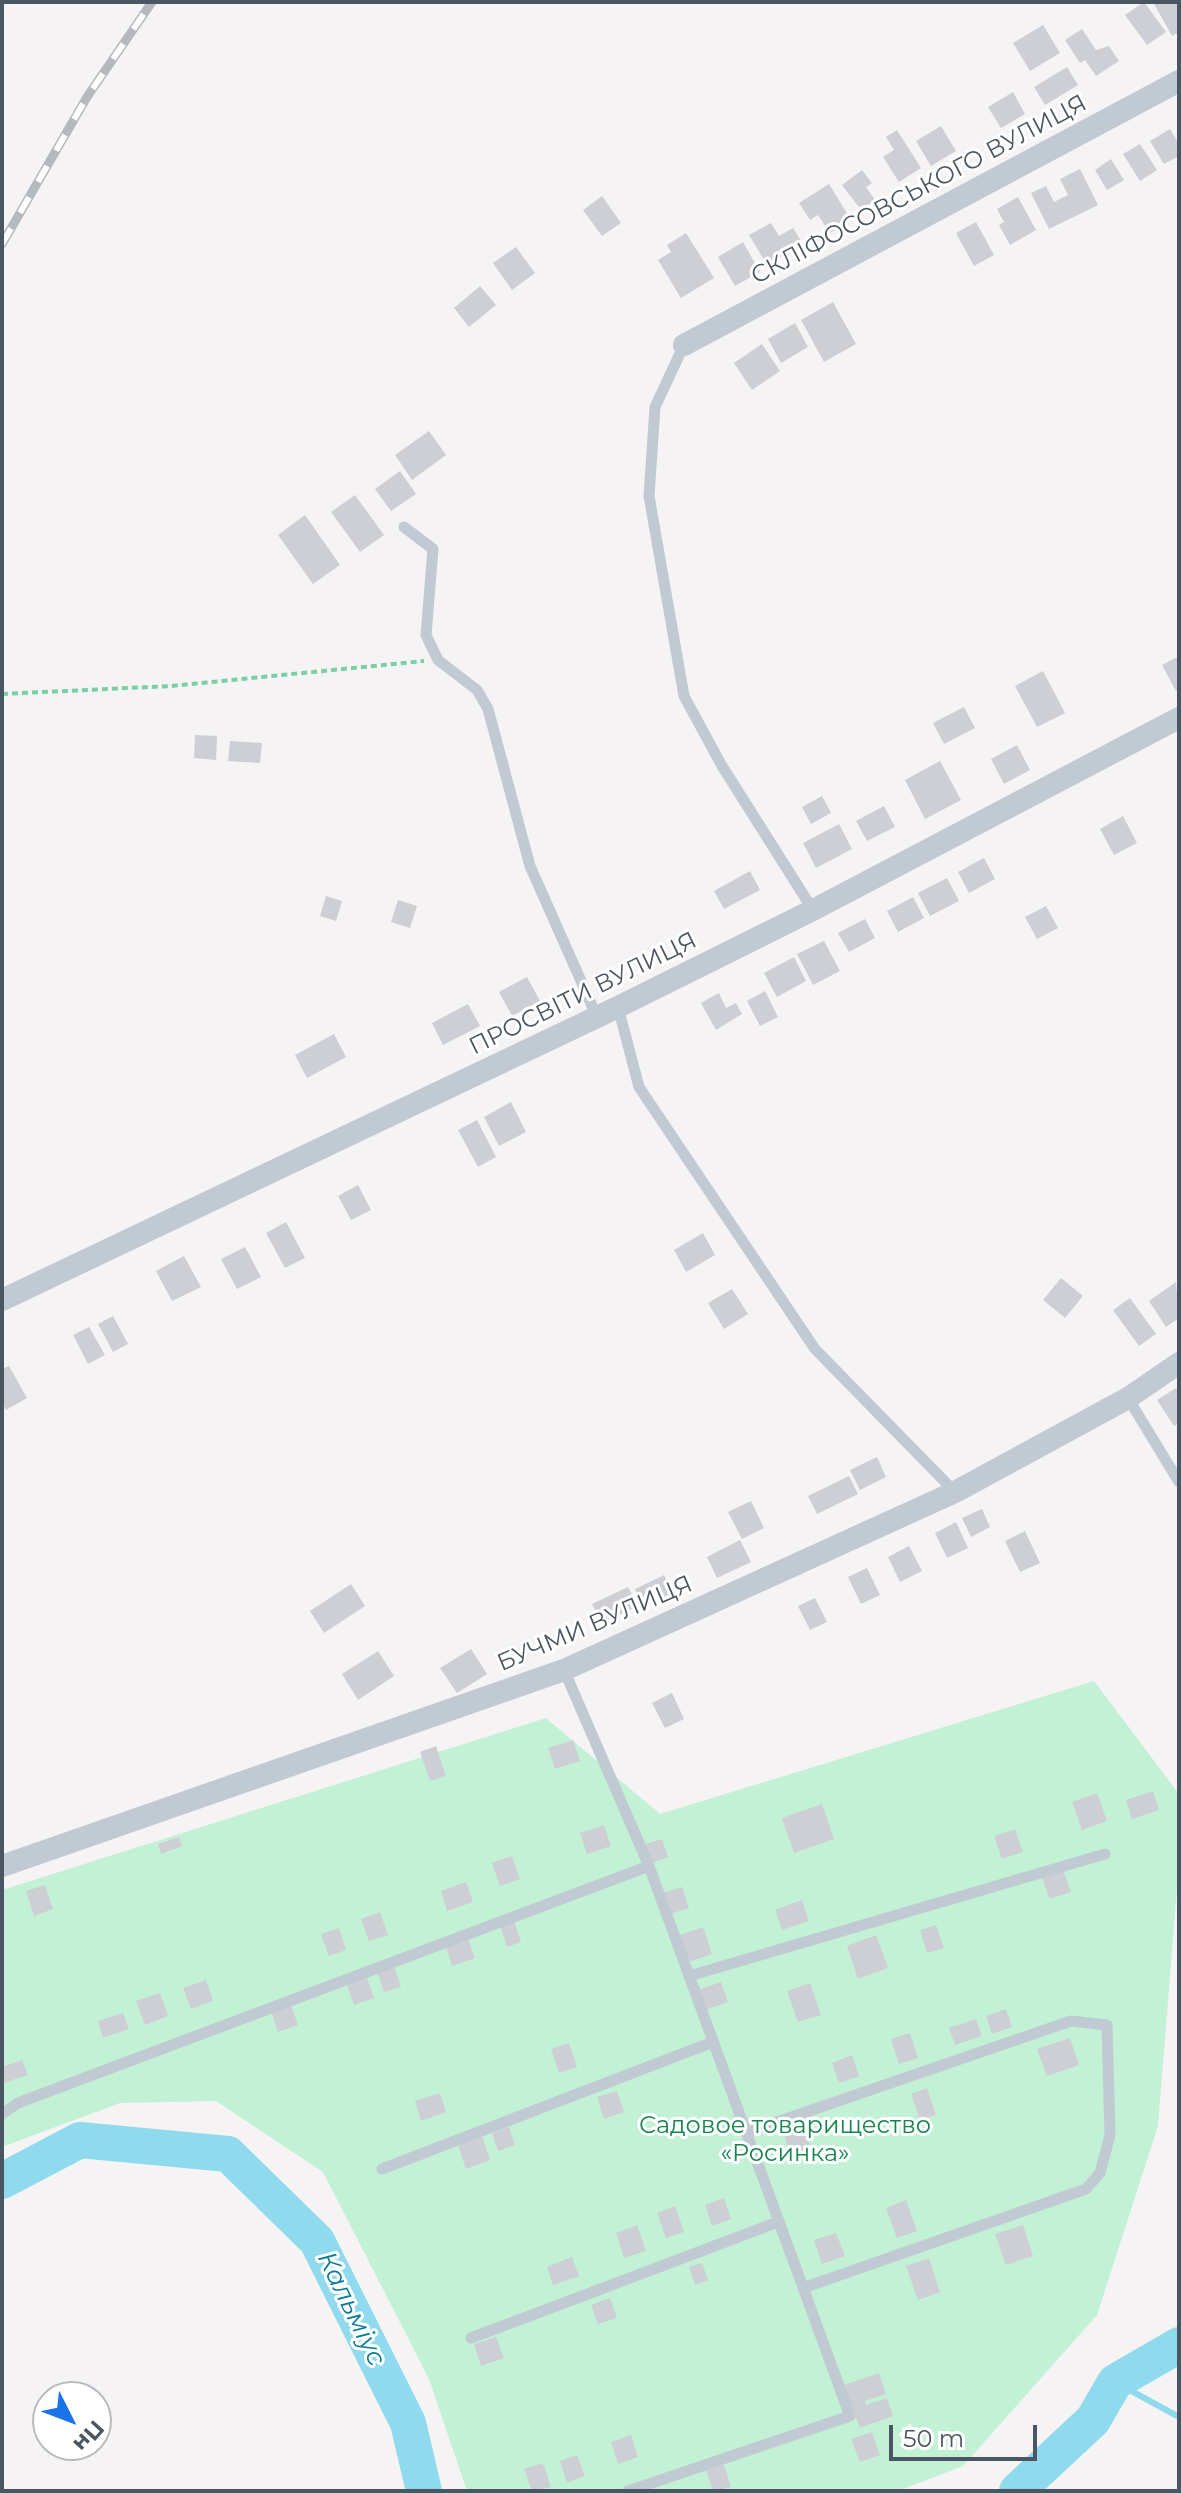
<!DOCTYPE html>
<html>
<head>
<meta charset="utf-8">
<style>
	body { margin:0 }
	#map { position:relative; width:1181px; height:2493px; overflow:hidden; background:#f5f3f3; font-family:Montserrat,sans-serif }
	canvas { display:block }
	.frame { position:absolute; inset:0; border:4px solid #4a5661; pointer-events:none }
	.north { position:absolute; left:32px; top:2381px; width:80px; height:80px; box-sizing:border-box; background:#fff; border:2px solid #b7bbc0; border-radius:50%; rotate:132deg; font-size:22px; font-weight:700; line-height:32px; text-align:center; color:#4a5661 }
	.north::after { content:''; display:block; margin:auto; width:28px; height:36px; background:#1a73e8; clip-path:polygon(50% 0,100% 100%,50% 72%,0 100%) }
	.scale { position:absolute; left:889px; top:2425px; width:148px; height:36px; box-sizing:border-box; border:4px solid #4a5661; border-top:0; padding-left:10px; font-size:24px; line-height:28px; white-space:nowrap; color:#4a5661; -webkit-text-stroke:6px #fff; paint-order:stroke }
</style>
</head>
<body>
<div id="map">
<canvas width="1181" height="2493"></canvas>
<div class="frame"></div>
<div class="north">Пн</div>
<div class="scale">50 m</div>
</div>
<script>
const c = document.querySelector('canvas').getContext('2d');
c.lineJoin = 'round';
function paint(path, color) { c.fillStyle = color; c.fill(path, 'evenodd'); }
const shape = rows => new Path2D(rows.map(r => 'M' + r).join(''));
function strokePath(path, color, width, dash) { c.strokeStyle = color; c.lineWidth = width; c.lineCap = dash ? 'butt' : 'round'; c.setLineDash(dash || []); c.stroke(path); }
function write(font, color, halo, rows, align = 'center') {
  c.font = font + ' Montserrat,sans-serif'; c.lineWidth = 6; c.setLineDash([]); c.textBaseline = 'middle'; c.strokeStyle = halo; c.fillStyle = color; for (const [text, x, y, turn = 0] of rows) {
    c.save(); c.translate(x, y); c.rotate((+turn || 0) * Math.PI / 180); c.textAlign = isNaN(turn) ? turn : align; if (halo) c.strokeText(text, 0, 0); c.fillText(text, 0, 0); c.restore();
  }
}
paint(shape([
	[1094,1681,1179,1794,1179,1863,1158,2126,1097,2315,963,2466,898,2491,467,2491,429,2379,323,2172,216,2101,120,2103,2,2147,2,1890,546,1718,660,1814]
]), '#c3f1d5');
strokePath(shape([
	[1115,2382,1179,2417]
]), '#90daee', 6);
strokePath(shape([
	[2,2181,80,2140,228,2154,317,2241,408,2423,424,2491],
	[1017,2491,1093,2420,1115,2382,1179,2345]
]), '#90daee', 36);
paint(shape([
	[1144,2,1166,32,1147,45,1125,15],
	[1153,2,1179,2,1179,32,1172,36],
	[1043,25,1060,53,1030,71,1013,43],
	[1082,29,1096,50,1109,46,1119,61,1096,76,1085,60,1080,63,1065,40],
	[1067,67,1078,85,1045,105,1034,87],
	[1013,92,1025,114,1001,128,988,107],
	[941,126,956,151,931,166,916,141],
	[1170,129,1179,144,1179,156,1164,164,1150,141],
	[897,130,921,168,899,182,883,157,894,150,886,137],
	[1140,144,1157,170,1140,181,1123,154],
	[1111,159,1124,180,1107,190,1095,170],
	[1080,169,1098,205,1049,229,1031,193,1046,186,1054,202,1068,195,1060,179],
	[862,170,872,183,866,187,875,200,861,210,842,185],
	[829,184,851,220,830,233,818,215,810,220,799,203],
	[602,196,621,223,602,236,583,210],
	[1018,197,1036,230,1010,245,999,225,1004,222,997,209],
	[976,222,994,255,974,266,956,233],
	[771,223,779,236,793,228,803,244,767,265,749,235],
	[686,233,714,278,681,298,658,260,671,252,667,245],
	[743,242,760,272,735,286,718,257],
	[516,247,535,273,512,290,493,263],
	[480,286,496,305,469,327,454,308],
	[833,302,856,344,824,362,801,320],
	[795,323,808,347,781,363,768,339],
	[762,344,780,371,752,390,734,363],
	[429,431,446,455,412,480,395,455],
	[400,471,416,494,391,511,375,489],
	[355,495,384,535,360,552,331,512],
	[305,515,340,565,313,584,278,535],
	[1179,656,1179,690,1176,691,1162,665],
	[1043,671,1065,713,1037,727,1015,686],
	[964,707,975,728,944,744,933,723],
	[195,735,217,736,216,760,194,758],
	[230,741,262,743,260,763,228,761],
	[1017,745,1030,770,1004,784,991,759],
	[940,761,961,800,925,819,905,780],
	[822,796,831,813,811,824,802,807],
	[884,806,895,827,867,841,856,821],
	[1123,816,1137,843,1114,855,1100,829],
	[839,824,852,849,816,868,803,843],
	[984,858,995,879,969,893,958,872],
	[750,871,760,890,724,909,714,891],
	[947,878,959,901,930,916,918,893],
	[326,896,342,901,336,921,320,916],
	[913,897,924,918,898,932,887,911],
	[398,900,417,906,410,928,391,922],
	[1046,906,1058,928,1037,939,1025,917],
	[865,919,875,938,849,952,838,933],
	[824,941,840,971,813,985,797,954],
	[794,957,806,981,777,997,764,973],
	[527,977,540,1001,512,1016,499,992],
	[765,991,778,1017,760,1026,747,1001],
	[719,993,726,1008,736,1003,742,1014,716,1030,701,1003],
	[468,1004,480,1026,443,1045,432,1023],
	[334,1034,346,1057,307,1078,295,1055],
	[511,1102,526,1132,499,1146,484,1117],
	[477,1120,496,1157,478,1167,458,1130],
	[358,1185,371,1210,351,1220,338,1196],
	[286,1222,305,1258,285,1268,266,1233],
	[703,1233,715,1255,686,1272,674,1250],
	[245,1247,261,1277,237,1289,221,1259],
	[184,1256,201,1287,172,1301,156,1271],
	[1061,1278,1083,1296,1065,1318,1043,1300],
	[1176,1282,1179,1318,1166,1327,1149,1301],
	[732,1289,748,1314,724,1329,708,1303],
	[1130,1298,1156,1334,1139,1346,1113,1310],
	[113,1316,128,1344,113,1352,98,1324],
	[89,1327,105,1355,88,1364,73,1335],
	[9,1366,27,1398,6,1410,2,1402,2,1369],
	[1176,1388,1179,1393,1179,1423,1174,1426,1157,1400],
	[877,1457,886,1477,860,1490,850,1470],
	[849,1476,858,1494,817,1514,808,1496],
	[751,1501,764,1528,742,1539,728,1512],
	[982,1509,990,1527,971,1537,962,1518],
	[956,1522,968,1548,947,1558,935,1533],
	[1025,1531,1040,1563,1020,1572,1005,1541],
	[740,1540,751,1562,717,1578,707,1557],
	[909,1546,922,1571,900,1582,888,1557],
	[867,1568,880,1595,861,1604,848,1577],
	[664,1575,673,1593,643,1607,635,1589],
	[351,1584,365,1606,324,1633,310,1611],
	[628,1587,638,1606,602,1623,592,1604],
	[815,1598,827,1622,810,1630,798,1606],
	[471,1649,487,1674,457,1693,440,1668],
	[378,1651,394,1676,358,1700,342,1674],
	[672,1693,684,1719,665,1728,652,1703],
	[573,1740,580,1761,555,1769,548,1748],
	[436,1746,446,1776,430,1781,420,1752],
	[1153,1791,1159,1810,1132,1819,1126,1800],
	[1097,1793,1107,1821,1082,1830,1072,1802],
	[822,1804,834,1839,794,1853,782,1818],
	[604,1825,611,1846,587,1854,580,1833],
	[1015,1829,1023,1852,1002,1859,994,1836],
	[179,1837,182,1846,161,1854,158,1844],
	[662,1839,668,1857,650,1864,643,1845],
	[512,1856,520,1879,500,1886,492,1863],
	[1063,1870,1071,1892,1050,1899,1042,1878],
	[466,1882,473,1902,447,1911,441,1891],
	[45,1885,53,1909,34,1916,26,1891],
	[682,1887,689,1908,670,1914,662,1893],
	[802,1900,809,1921,782,1930,775,1910],
	[380,1912,388,1935,369,1941,361,1919],
	[514,1921,521,1942,507,1947,500,1926],
	[936,1925,944,1948,927,1953,920,1930],
	[703,1927,712,1954,686,1963,677,1936],
	[339,1928,346,1950,329,1956,321,1934],
	[876,1935,888,1968,858,1979,847,1946],
	[468,1939,475,1958,452,1966,446,1946],
	[394,1966,401,1987,384,1992,377,1972],
	[367,1978,374,1998,354,2005,347,1985],
	[206,1980,213,2001,191,2009,183,1988],
	[721,1982,728,2002,705,2010,698,1990],
	[810,1983,821,2015,798,2022,787,1991],
	[160,1993,168,2016,145,2025,136,2001],
	[291,2005,298,2025,278,2032,271,2011],
	[1006,2009,1012,2027,992,2034,986,2016],
	[123,2013,129,2029,103,2038,98,2021],
	[976,2019,982,2036,955,2045,949,2028],
	[910,2033,918,2058,899,2064,891,2039],
	[1070,2038,1079,2065,1047,2076,1037,2049],
	[569,2043,577,2067,559,2073,551,2049],
	[852,2055,859,2076,839,2083,832,2063],
	[22,2060,28,2075,3,2083,2,2067],
	[927,2088,936,2115,920,2120,911,2094],
	[617,2091,624,2112,604,2119,597,2097],
	[440,2093,446,2112,421,2121,415,2101],
	[509,2127,515,2145,498,2151,492,2133],
	[804,2129,811,2149,791,2155,784,2135],
	[482,2136,490,2160,466,2169,458,2145],
	[724,2198,731,2219,712,2226,705,2205],
	[906,2200,917,2231,897,2238,886,2208],
	[675,2206,684,2232,666,2238,657,2213],
	[637,2225,646,2251,624,2258,616,2233],
	[1023,2225,1033,2256,1006,2265,995,2234],
	[836,2233,845,2256,822,2264,814,2240],
	[572,2257,579,2276,553,2285,547,2267],
	[929,2258,940,2292,918,2300,906,2266],
	[702,2263,708,2280,695,2285,689,2267],
	[610,2298,617,2318,598,2324,591,2305],
	[496,2337,504,2358,481,2366,474,2344],
	[879,2373,886,2394,865,2401,866,2405,887,2398,893,2416,860,2428,844,2385],
	[872,2432,880,2455,860,2462,851,2439],
	[631,2435,638,2457,618,2464,611,2442],
	[577,2455,585,2476,567,2483,560,2461],
	[723,2462,731,2487,713,2491,705,2468],
	[543,2463,551,2487,532,2491,524,2469]
]), '#cdcfd5');
strokePath(shape([
	[2,694,171,686,424,661]
]), '#7ad0a6', 4, [6, 4]);
strokePath(shape([
	[684,345,655,407,649,496,684,696,722,766,813,910],
	[404,527,433,549,426,635,438,660,477,690,488,709,530,866,597,1017],
	[618,1007,639,1087,815,1349,955,1492],
	[1128,1398,1179,1482],
	[564,1670,649,1866,850,2416,628,2491],
	[689,1976,1105,1854],
	[2,2114,18,2103,649,1866],
	[745,2133,1071,2021,1107,2025,1110,2135,1100,2173,1086,2189,803,2288],
	[382,2169,713,2042],
	[471,2338,778,2222]
]), '#c1cad2', 11);
strokePath(shape([
	[684,345,1179,81],
	[2,1300,618,1007,813,910,1179,718],
	[2,1866,564,1670,955,1492,1128,1398,1179,1363]
]), '#c1cad2', 22);
const rail = shape([
	[2,244,87,97,152,2]
]);
strokePath(rail, '#b5b8bd', 9);
strokePath(rail, '#fff', 6, [18]);
write('24px', '#4a5661', '#fff', [
	["СКЛІФОСОВСЬКОГО ВУЛИЦЯ",919,190,-28],
	["ПРОСВІТИ ВУЛИЦЯ",583,994,-26],
	["БУЧМИ ВУЛИЦЯ",595,1624,-23]
]);
write('24px', '#17864f', '#fff', [
	["Садовое товарищество",785,2126],
	["«Росинка»",785,2154]
]);
write('italic 26px', '#0c7c9b', '#fff', [
	["Кальміус",351,2309,64]
]);
</script>
</body>
</html>
